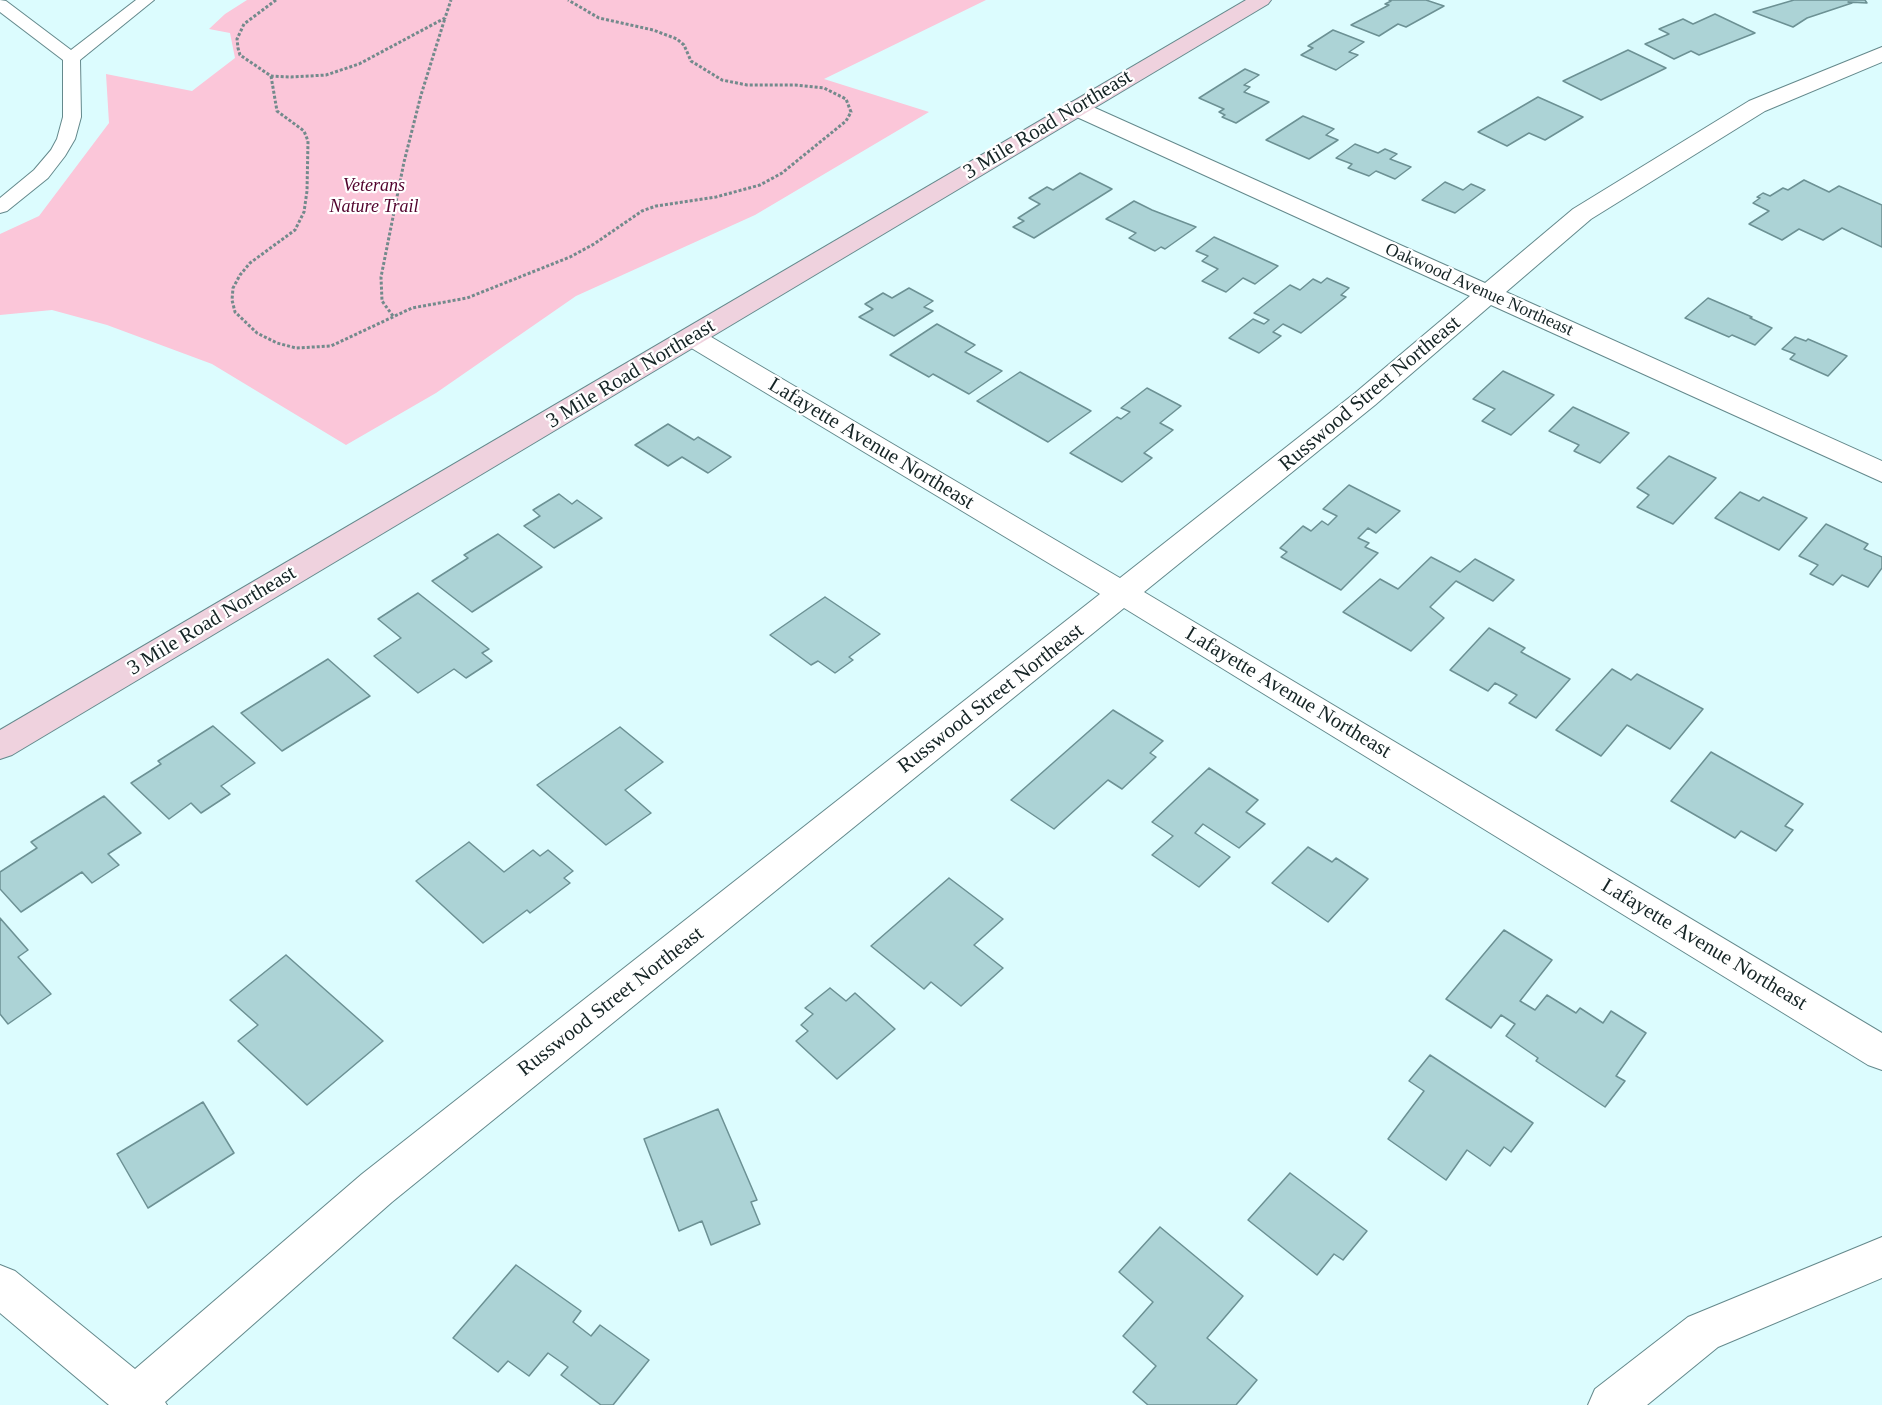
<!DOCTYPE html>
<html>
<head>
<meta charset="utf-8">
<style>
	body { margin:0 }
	canvas { display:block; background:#dcfcfe }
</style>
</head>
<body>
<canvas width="1882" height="1405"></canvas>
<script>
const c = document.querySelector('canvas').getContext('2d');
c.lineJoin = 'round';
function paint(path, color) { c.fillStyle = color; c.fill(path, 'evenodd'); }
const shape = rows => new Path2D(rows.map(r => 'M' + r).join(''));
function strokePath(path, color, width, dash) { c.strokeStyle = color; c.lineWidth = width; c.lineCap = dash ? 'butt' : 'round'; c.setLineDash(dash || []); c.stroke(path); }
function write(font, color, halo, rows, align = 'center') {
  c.font = font + ' "Times New Roman",serif'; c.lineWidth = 4.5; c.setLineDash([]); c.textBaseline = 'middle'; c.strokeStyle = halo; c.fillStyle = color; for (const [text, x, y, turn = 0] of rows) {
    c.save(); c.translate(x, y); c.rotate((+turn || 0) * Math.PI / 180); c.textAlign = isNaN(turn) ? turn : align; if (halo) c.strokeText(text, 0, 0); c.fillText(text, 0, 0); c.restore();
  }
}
paint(shape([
	[247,0,986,0,824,79,929,112,755,215,576,296,436,393,346,445,212,364,107,325,52,310,0,315,0,234,39,216,109,123,106,74,192,91,235,58,230,33,209,29,225,14]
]), '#fbc6d9');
const building = shape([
	[1389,0,1426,0,1444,6,1406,27,1398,24,1379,36,1351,25,1389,5,1385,4,1391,1,1389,0],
	[1794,0,1865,0,1867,3,1848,2,1852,3,1807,18,1793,27,1753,12,1794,0],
	[1715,14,1755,33,1699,55,1691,51,1674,59,1645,44,1669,34,1659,29,1683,19,1693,24,1715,14],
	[1333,30,1364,42,1349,52,1358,55,1336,70,1301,55,1313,48,1308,46,1333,30],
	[1628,50,1666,68,1601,100,1563,81,1628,50],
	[1245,69,1259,75,1244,85,1250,87,1244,92,1269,102,1236,123,1222,117,1225,115,1219,112,1224,109,1199,98,1245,69],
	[1538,97,1583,117,1545,140,1529,133,1507,146,1478,132,1538,97],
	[1303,116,1334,129,1326,135,1338,140,1309,159,1266,140,1303,116],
	[1355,144,1378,153,1385,149,1397,154,1390,159,1411,167,1395,179,1376,171,1369,176,1348,168,1352,164,1336,158,1355,144],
	[1080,173,1112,189,1034,238,1013,227,1024,221,1018,218,1040,204,1029,198,1047,187,1053,190,1080,173],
	[1804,180,1829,192,1839,186,1882,205,1882,247,1842,228,1823,240,1799,229,1782,240,1749,224,1769,211,1753,203,1760,198,1757,197,1763,193,1770,196,1783,188,1788,190,1804,180],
	[1445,182,1463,190,1471,184,1485,190,1455,213,1422,200,1445,182],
	[1134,201,1152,210,1196,227,1165,249,1161,247,1155,251,1129,238,1136,233,1106,219,1134,201],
	[1214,237,1278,266,1255,284,1243,278,1226,292,1202,281,1218,269,1202,261,1208,256,1196,251,1214,237],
	[1327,278,1349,288,1341,295,1346,297,1301,333,1283,324,1273,332,1281,336,1259,353,1229,338,1253,319,1264,324,1269,320,1254,313,1290,285,1300,290,1313,279,1321,283,1327,278],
	[909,288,933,301,924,307,933,311,894,336,859,317,873,309,865,304,883,293,892,298,909,288],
	[1708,298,1752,317,1750,318,1772,328,1755,345,1732,335,1729,337,1685,318,1708,298],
	[937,324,975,345,965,352,1002,371,969,394,933,374,929,377,890,355,937,324],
	[1795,337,1806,341,1808,339,1847,356,1828,376,1790,359,1795,354,1782,349,1795,337],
	[1503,371,1554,395,1511,435,1482,421,1495,409,1473,399,1503,371],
	[1020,372,1091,411,1048,442,977,401,1020,372],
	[1147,388,1181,406,1160,423,1173,430,1144,453,1152,458,1122,482,1070,453,1117,417,1121,419,1130,412,1121,408,1147,388],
	[1573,407,1629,433,1600,463,1574,451,1579,445,1549,431,1573,407],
	[668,424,694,440,698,437,731,457,708,473,682,457,668,466,635,445,668,424],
	[1669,456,1716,478,1673,524,1637,507,1649,495,1637,488,1669,456],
	[1349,485,1400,511,1376,533,1368,528,1358,538,1369,543,1365,547,1378,553,1341,590,1281,557,1287,552,1280,548,1303,526,1311,531,1322,521,1328,525,1337,516,1323,509,1349,485],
	[1740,492,1759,501,1763,497,1807,518,1779,550,1715,518,1740,492],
	[559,494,572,504,577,500,602,518,554,548,524,526,540,516,533,510,559,494],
	[1826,524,1868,544,1864,549,1882,557,1882,568,1868,587,1842,575,1833,585,1810,574,1818,565,1799,556,1826,524],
	[498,534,542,567,472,612,432,581,468,558,464,555,498,534],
	[1431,557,1460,572,1475,559,1514,580,1493,601,1456,581,1430,607,1444,618,1411,651,1343,612,1380,579,1398,589,1431,557],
	[418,593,489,649,482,653,492,661,466,678,454,669,418,693,374,656,401,638,378,619,418,593],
	[825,597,880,634,849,657,853,660,835,673,818,661,811,665,770,635,825,597],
	[1489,628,1525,648,1521,652,1570,679,1536,718,1509,703,1517,695,1495,683,1488,691,1450,670,1489,628],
	[328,659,370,696,282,751,241,713,328,659],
	[1612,669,1631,680,1637,674,1703,709,1670,749,1627,725,1601,756,1556,730,1612,669],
	[1113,710,1163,741,1150,753,1156,757,1122,789,1108,780,1054,829,1011,800,1113,710],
	[213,726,255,763,221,786,230,794,201,813,191,803,169,819,131,783,161,764,158,761,213,726],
	[620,727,663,762,625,790,651,813,606,845,537,785,620,727],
	[1711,752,1803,804,1785,826,1793,830,1776,851,1741,831,1735,838,1671,801,1711,752],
	[1209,768,1258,800,1246,812,1265,824,1239,848,1203,824,1195,833,1230,857,1199,887,1152,855,1173,836,1152,822,1209,768],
	[104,796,141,833,108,854,119,865,92,883,82,872,21,912,0,889,0,872,37,848,31,842,104,796],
	[469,842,504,872,533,850,540,856,548,850,573,871,564,878,570,883,530,913,527,910,483,943,416,881,469,842],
	[1308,847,1332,862,1336,858,1368,879,1328,922,1272,883,1308,847],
	[949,878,1003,919,974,945,1003,968,961,1006,931,982,924,989,871,946,949,878],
	[0,918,28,950,18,957,51,994,8,1024,0,1014,0,918],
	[1504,930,1552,960,1520,1001,1535,1010,1547,995,1576,1013,1580,1008,1603,1023,1611,1011,1646,1033,1616,1076,1625,1081,1605,1107,1536,1061,1538,1058,1506,1036,1515,1024,1501,1015,1491,1028,1446,999,1504,930],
	[286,955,383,1041,307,1105,238,1041,258,1025,230,1000,286,955],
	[830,988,846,1001,855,993,895,1029,837,1079,796,1041,808,1031,801,1025,813,1014,805,1008,830,988],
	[1430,1055,1533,1123,1511,1152,1504,1147,1490,1166,1467,1150,1446,1180,1388,1139,1424,1091,1409,1081,1430,1055],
	[203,1102,234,1153,148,1208,117,1154,203,1102],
	[718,1109,757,1200,751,1202,760,1224,711,1245,702,1221,679,1231,644,1139,718,1109],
	[1290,1173,1367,1231,1343,1260,1334,1254,1317,1275,1248,1220,1290,1173],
	[1160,1227,1243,1296,1207,1338,1257,1380,1236,1405,1148,1405,1133,1392,1156,1366,1123,1336,1153,1302,1119,1272,1160,1227],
	[516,1265,581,1311,573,1322,591,1336,600,1325,649,1360,613,1405,601,1405,561,1375,568,1367,548,1353,529,1376,508,1361,498,1372,453,1338,516,1265]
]);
paint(building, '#acd3d6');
strokePath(building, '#6c9194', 1.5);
const service = shape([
	[0,0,6,1,71,50,136,0,154,0,80,60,81,117,75,139,65,156,48,178,7,211,0,213,0,198,34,170,51,150,57,139,63,117,63,60,0,12,0,0]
]);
const minor = shape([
	[1882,47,1882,62,1765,111,1591,219,1506,292,1882,461,1882,482,1491,305,1375,405,1144,592,1882,1033,1882,1070,1868,1065,1124,608,392,1202,165,1402,167,1405,109,1405,0,1313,0,1265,15,1271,135,1369,362,1174,1100,594,683,343,679,337,683,331,692,329,701,331,1120,578,1355,393,1470,296,1068,113,1065,108,1068,103,1076,101,1084,103,1485,283,1573,209,1749,101,1882,47],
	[1882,1237,1882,1278,1718,1347,1647,1405,1588,1405,1595,1389,1688,1317,1882,1237]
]);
const secondary = shape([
	[1246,0,1271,0,1268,4,12,755,0,759,0,730,1246,0]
]);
strokePath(service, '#64898c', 2);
strokePath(minor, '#64898c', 2);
strokePath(secondary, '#64898c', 2);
strokePath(shape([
	[276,0,244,24,237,39,238,48,240,55,271,76,291,77,326,75,359,64,445,18,451,0],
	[271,76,277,111,304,131,308,141,307,191,304,212,295,230,250,263,240,275,233,288,232,300,235,312,257,333,277,343,296,348,331,346,412,308,467,298,570,257,594,244,642,211,656,206,716,197,760,185,782,173,846,121,851,112,846,99,824,88,795,85,747,85,722,80,691,61,684,45,677,39,653,30,599,18,568,0],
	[393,316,382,301,381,277,404,162,421,95,445,18]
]), '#738a8c', 3, [3, 2]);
paint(service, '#fff');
paint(minor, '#fff');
paint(secondary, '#efd2de');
write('italic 18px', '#52032d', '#fff', [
	["Veterans",374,186],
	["Nature Trail",374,207]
]);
write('18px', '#152425', '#fff', [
	["Oakwood Avenue Northeast",1479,290,24]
]);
write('21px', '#152425', '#fff', [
	["3 Mile Road Northeast",1048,125,-31],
	["3 Mile Road Northeast",631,374,-31],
	["Russwood Street Northeast",1370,394,-40],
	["Lafayette Avenue Northeast",871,444,31],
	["3 Mile Road Northeast",212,621,-31],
	["Lafayette Avenue Northeast",1288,693,31],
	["Russwood Street Northeast",991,699,-38],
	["Lafayette Avenue Northeast",1704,945,31],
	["Russwood Street Northeast",611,1002,-38]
]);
</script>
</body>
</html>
